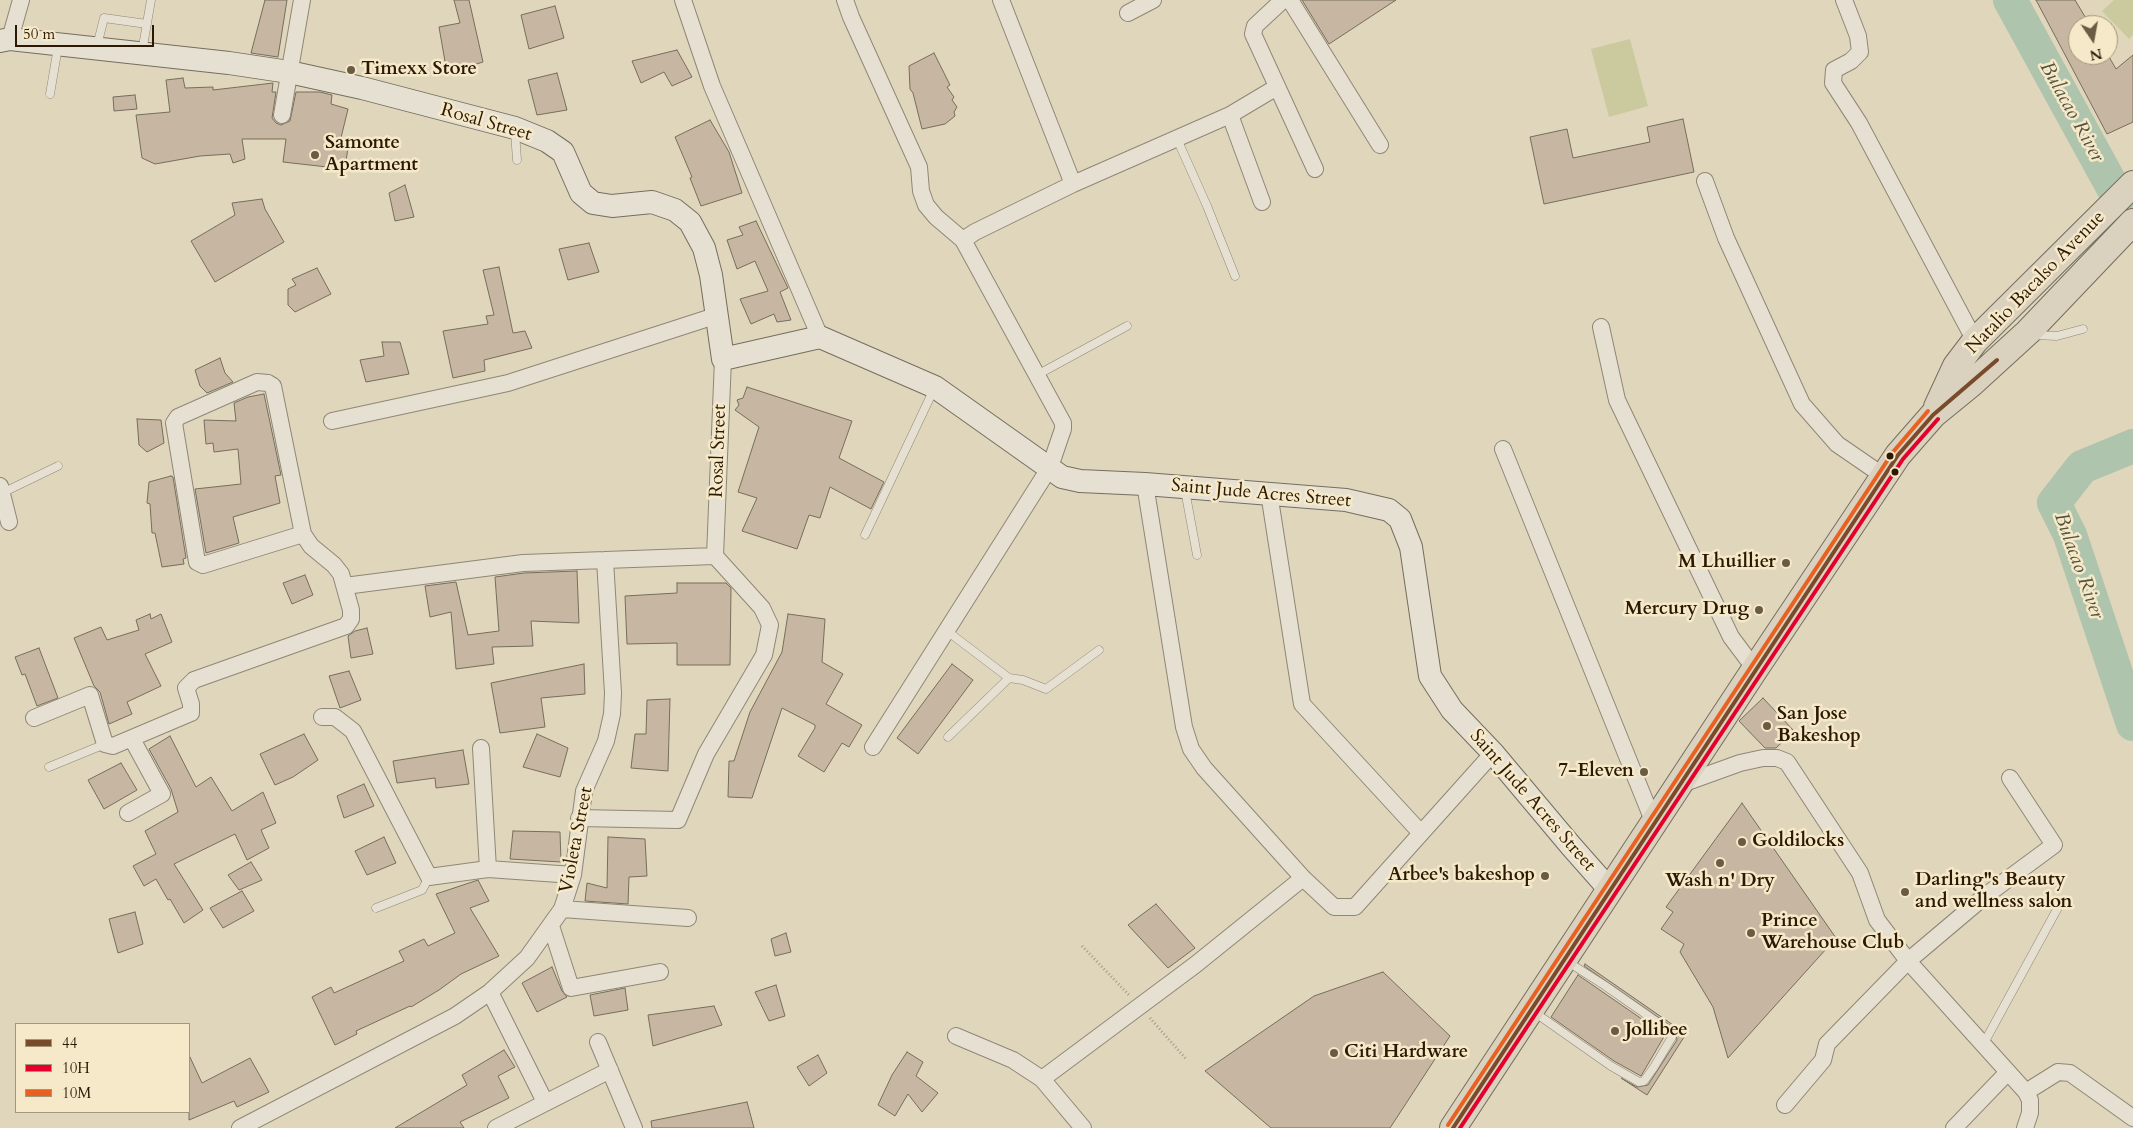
<!DOCTYPE html>
<html>
<head>
<meta charset="utf-8">
<style>
	body { margin:0 }
	#map { position:relative; width:2133px; height:1128px; overflow:hidden; background:#e0d6bb; font-family:Cardo,serif }
	canvas { display:block }
	.legend { position:absolute; left:15px; top:1023px; width:175px; height:90px; box-sizing:border-box; background:#f5e9c9; border:1px solid #a4967a; margin:0; padding:6px 9px; list-style:none; font-size:15px; color:#2b1903 }
	.legend li { display:flex; align-items:center; gap:10px; height:25px }
	.legend b { width:25px; border:1px solid #a4967a }
	.north { position:absolute; left:2068px; top:15px; width:50px; height:50px; box-sizing:border-box; background:#f5e9c9; border:1px solid #a4967a; border-radius:50%; rotate:168deg; font-size:14px; font-weight:700; line-height:20px; text-align:center; color:#2b1903 }
	.north::after { content:''; display:block; margin:auto; width:18px; height:22px; background:#6a5b43; clip-path:polygon(50% 0,100% 100%,50% 72%,0 100%) }
	.scale { position:absolute; left:15px; top:25px; width:139px; height:22px; box-sizing:border-box; border:2px solid #2b1903; border-top:0; padding-left:6px; font-size:15px; line-height:18px; white-space:nowrap; color:#2b1903; -webkit-text-stroke:4px #f5e9c9; paint-order:stroke }
</style>
</head>
<body>
<div id="map">
<canvas width="2133" height="1128"></canvas>
<ul class="legend">
<li><b style="height:6px;background:#7a4b2a"></b>44</li>
<li><b style="height:6px;background:#e4002b"></b>10H</li>
<li><b style="height:6px;background:#e86120"></b>10M</li>
</ul>
<div class="north">N</div>
<div class="scale">50 m</div>
</div>
<script>
const c = document.querySelector('canvas').getContext('2d');
c.lineJoin = 'round';
function paint(path, color) { c.fillStyle = color; c.fill(path, 'evenodd'); }
const shape = rows => new Path2D(rows.map(r => 'M' + r).join(''));
function strokePath(path, color, width, dash) { c.strokeStyle = color; c.lineWidth = width; c.lineCap = dash ? 'butt' : 'round'; c.setLineDash(dash || []); c.stroke(path); }
function write(font, color, halo, rows, align = 'center') {
  c.font = font + ' Cardo,serif'; c.lineWidth = 5; c.setLineDash([]); c.textBaseline = 'middle'; c.strokeStyle = halo; c.fillStyle = color; for (const [text, x, y, turn = 0] of rows) {
    c.save(); c.translate(x, y); c.rotate((+turn || 0) * Math.PI / 180); c.textAlign = isNaN(turn) ? turn : align; if (halo) c.strokeText(text, 0, 0); c.fillText(text, 0, 0); c.restore();
  }
}
paint(shape([
	[2114,0,2133,0,2133,35,2129,39,2102,11],
	[1630,39,1648,106,1609,117,1591,49]
]), '#cbca9f');
strokePath(shape([
	[2010,0,2133,224],
	[2133,446,2082,467,2054,503,2070,535,2133,724]
]), '#afc4ac', 34);
const building = shape([
	[265,0,287,0,278,57,251,53,265,0],
	[454,0,469,0,483,62,447,73,439,27,460,23,454,0],
	[1302,0,1396,0,1329,44,1302,0],
	[2036,0,2075,0,2090,25,2078,25,2078,55,2108,55,2116,69,2133,55,2133,122,2107,134,2036,0],
	[555,6,564,38,529,49,521,15,555,6],
	[677,50,692,77,672,86,664,72,641,83,632,61,677,50],
	[934,53,950,85,947,87,954,97,952,100,957,107,954,112,955,116,945,124,922,129,913,93,910,89,909,66,934,53],
	[557,73,567,110,537,115,528,80,557,73],
	[183,78,185,88,213,87,213,90,273,83,272,92,276,92,272,118,276,123,281,125,290,121,296,92,320,92,332,95,331,104,348,109,339,146,348,147,345,169,283,162,286,139,242,139,245,159,233,163,230,154,200,156,155,164,142,158,136,115,170,112,166,80,183,78],
	[135,95,137,109,114,111,113,97,135,95],
	[1683,119,1694,172,1544,204,1530,137,1567,129,1573,158,1650,142,1647,127,1683,119],
	[710,120,729,152,742,193,701,206,690,178,692,177,675,137,710,120],
	[405,185,414,217,395,221,389,193,405,185],
	[262,199,265,209,284,242,215,282,191,241,235,215,232,203,262,199],
	[756,221,788,288,780,292,791,320,777,322,774,314,751,324,740,299,768,291,755,261,737,269,727,240,743,235,739,227,756,221],
	[589,243,599,272,568,280,559,249,589,243],
	[499,267,513,333,525,331,532,348,484,360,485,371,453,378,443,331,488,324,486,316,494,315,483,270,499,267],
	[317,268,331,294,295,312,288,305,288,289,296,285,292,279,317,268],
	[382,342,400,342,409,374,366,382,360,360,384,356,382,342],
	[220,358,225,373,233,382,207,393,200,386,195,370,220,358],
	[747,387,852,421,839,458,884,482,871,509,830,487,820,518,809,515,797,549,742,531,757,498,738,492,759,427,735,410,739,405,737,400,743,398,747,387],
	[264,394,281,475,275,476,280,503,233,517,239,543,206,553,195,489,241,484,238,449,214,452,213,443,206,444,204,420,236,421,234,403,248,397,264,394],
	[137,419,161,420,164,443,147,452,139,445,137,419],
	[171,476,173,477,186,558,183,559,184,564,162,567,155,533,152,533,150,504,147,503,149,482,171,476],
	[577,571,579,623,531,621,533,646,492,647,494,664,456,669,451,612,430,617,425,586,456,582,468,635,499,631,495,577,524,573,577,571],
	[305,575,313,595,292,604,283,583,305,575],
	[677,583,726,583,731,588,730,665,677,665,677,643,627,644,625,596,677,593,677,583],
	[150,614,151,619,161,614,172,642,145,654,161,686,127,702,132,714,109,724,100,692,94,686,74,638,101,627,107,640,139,630,136,620,150,614],
	[788,614,825,619,822,662,843,674,826,704,862,725,849,747,842,743,824,772,798,756,815,728,815,725,782,708,752,798,728,797,729,761,734,761,750,712,782,652,788,614],
	[367,628,373,654,351,658,348,636,355,631,367,628],
	[39,648,58,698,37,706,25,674,22,675,15,657,39,648],
	[584,664,585,694,541,698,545,727,500,733,491,683,584,664],
	[952,664,973,680,918,754,897,738,952,664],
	[349,671,361,700,340,708,329,676,349,671],
	[1763,698,1794,731,1776,748,1765,748,1739,721,1763,698],
	[670,699,668,771,631,768,635,734,646,734,647,700,670,699],
	[304,734,318,760,293,777,275,785,260,754,304,734],
	[537,734,568,748,560,777,523,767,537,734],
	[170,736,196,787,211,777,232,811,263,792,276,823,261,830,269,848,247,860,235,834,174,864,203,910,184,923,170,899,168,900,156,879,144,886,133,866,156,854,145,831,178,812,171,789,149,749,170,736],
	[463,750,469,784,436,788,435,778,397,783,393,761,463,750],
	[121,763,137,790,104,809,88,780,121,763],
	[364,784,374,806,344,818,337,796,364,784],
	[1742,803,1836,938,1728,1058,1713,1007,1680,952,1684,944,1661,929,1673,912,1666,907,1742,803],
	[513,831,560,832,561,862,510,859,513,831],
	[384,837,396,863,367,875,355,851,384,837],
	[608,837,645,839,647,876,629,877,628,904,585,901,587,883,607,888,608,837],
	[251,862,262,880,239,890,228,875,251,862],
	[478,880,489,901,470,908,499,956,461,974,439,990,411,1007,410,1006,356,1031,357,1034,335,1045,312,997,331,987,334,993,404,961,399,951,424,939,428,946,455,933,436,894,478,880],
	[242,891,254,911,223,928,210,908,242,891],
	[1156,904,1195,948,1168,968,1128,925,1156,904],
	[135,912,143,944,118,953,109,919,135,912],
	[786,933,791,952,775,956,771,939,786,933],
	[1585,964,1686,1034,1647,1095,1621,1078,1637,1087,1648,1085,1677,1040,1675,1029,1584,966,1585,964],
	[552,967,562,991,567,997,537,1012,522,983,552,967],
	[1383,972,1450,1036,1390,1128,1271,1128,1205,1071,1314,996,1383,972],
	[1578,975,1665,1035,1641,1076,1614,1061,1551,1017,1578,975],
	[776,985,785,1016,769,1021,755,992,776,985],
	[625,988,628,1010,594,1016,590,995,625,988],
	[714,1006,722,1025,653,1046,648,1015,714,1006],
	[504,1050,515,1067,498,1076,509,1098,460,1122,464,1128,395,1128,467,1085,462,1075,504,1050],
	[907,1052,923,1062,916,1076,938,1093,922,1112,908,1094,895,1116,878,1105,892,1075,907,1052],
	[189,1055,202,1083,250,1058,269,1092,237,1107,234,1101,189,1120,189,1055],
	[818,1055,827,1073,809,1086,797,1067,818,1055],
	[747,1102,754,1128,652,1128,651,1121,747,1102]
]);
paint(building, '#c7b6a2');
strokePath(building, '#756e5d', 1);
const lane = shape([
	[97,46,104,18,147,24],
	[142,52,151,0],
	[50,94,58,47],
	[515,132,517,160],
	[1177,139,1207,206,1235,276],
	[2034,335,2057,336,2083,329],
	[1037,375,1127,326],
	[1185,490,1197,555],
	[2,493,58,466],
	[865,535,934,389],
	[947,631,1009,678,1023,680,1046,689,1099,650],
	[948,737,1009,678],
	[49,767,105,744],
	[376,908,422,890,429,877],
	[1534,1012,1611,1066,1639,1082,1644,1081,1654,1067,1672,1037,1670,1031,1604,985,1568,962],
	[1984,1043,2061,902]
]);
const street = shape([
	[683,0,712,86,820,337],
	[845,0,851,17,919,167,921,191,926,205,936,217,963,240,1063,423,1063,429,1050,467,873,747],
	[1001,0,1073,184],
	[1283,0,1255,26,1253,34,1315,169],
	[1290,0,1380,145],
	[1844,0,1858,36,1860,52,1851,61,1834,70,1833,83,1859,123,1975,341],
	[1128,13,1153,0],
	[10,39,21,0],
	[282,115,302,0],
	[1230,115,1262,202],
	[1705,181,1726,238,1802,404,1837,444,1885,477],
	[963,240,975,232,1073,184,1230,115,1277,87],
	[1601,327,1617,400,1731,637,1755,669],
	[332,421,508,383,718,315],
	[1503,449,1654,823],
	[1145,484,1184,727,1191,749,1204,768,1303,878,1334,907,1355,907,1493,753],
	[0,486,9,522],
	[1269,493,1302,704,1420,832],
	[715,556,723,359],
	[345,586,523,563,715,556,762,608,770,625,764,655,706,754,678,820,579,818],
	[322,717,335,717,353,731,429,877,488,869,573,875],
	[34,718,90,695,105,744,113,746,191,713,191,704,186,688,194,680,346,626,351,619,351,610,341,574,334,565,311,546,303,534,273,386,268,383,257,382,178,417,174,423,197,562,203,565,303,534],
	[481,748,488,869],
	[1679,785,1740,763,1763,758,1777,758,1787,762,1860,873,1877,920,1908,961,2026,1092,2030,1100,2030,1113,2025,1128],
	[128,813,162,794,132,739],
	[562,909,688,918],
	[551,926,571,988,660,972],
	[490,992,545,1102],
	[956,1036,1013,1060,1042,1079,1083,1128],
	[598,1042,634,1128],
	[1042,1079,1195,965,1303,878],
	[2026,1092,2058,1072,2070,1073,2133,1118],
	[1785,1105,1823,1060,1827,1044,1908,961,1985,896,2054,845,2010,778],
	[240,1128,455,1016,490,992,527,958,562,909,573,875,584,791,606,741,612,714,613,693,605,560],
	[496,1128,610,1070],
	[1954,1128,2008,1072]
]);
const secondary = shape([
	[0,41,10,39,229,63,289,72,362,88,515,128,547,141,563,152,581,193,593,203,612,206,652,202,675,210,690,222,704,248,711,275,723,359,820,337,935,387,1062,477,1080,481,1145,484,1346,500,1389,510,1400,519,1411,547,1430,676,1452,710,1493,753,1571,846,1609,889]
]);
const primary = shape([
	[1937,407,1956,366,1975,341,2133,184],
	[1453,1128,1755,669,1898,455,1933,415,1971,384,2028,332,2133,222]
]);
strokePath(lane, '#8f8775', 9);
strokePath(street, '#8f8775', 18);
strokePath(secondary, '#756e5d', 24);
strokePath(primary, '#756e5d', 28);
strokePath(shape([
	[1082,946,1129,995],
	[1150,1018,1186,1059]
]), '#a19b90', 3, [1, 2.5]);
strokePath(lane, '#e6e0d3', 8);
strokePath(street, '#e6e0d3', 16);
strokePath(secondary, '#e6e0d3', 22);
strokePath(primary, '#dad1be', 26);
strokePath(shape([
	[1453,1128,1898,455,1933,415,1997,360]
]), '#7a4b2a', 4);
strokePath(shape([
	[1460,1128,1903,459,1938,419]
]), '#e4002b', 4);
strokePath(shape([
	[1448,1125,1893,452,1928,411]
]), '#e86120', 4);
for (const [x, y, r, color] of [
	[351,70,5,"#6a5b43"],
	[315,155,5,"#6a5b43"],
	[1890,456,4.5,"#2b1903"],
	[1895,472,4.5,"#2b1903"],
	[1786,563,5,"#6a5b43"],
	[1759,610,5,"#6a5b43"],
	[1767,726,5,"#6a5b43"],
	[1644,772,5,"#6a5b43"],
	[1742,842,5,"#6a5b43"],
	[1720,863,5,"#6a5b43"],
	[1545,876,5,"#6a5b43"],
	[1905,892,5,"#6a5b43"],
	[1751,933,5,"#6a5b43"],
	[1615,1031,5,"#6a5b43"],
	[1334,1053,5,"#6a5b43"]
]) { const dot = new Path2D(); dot.arc(x, y, r, 0, 2 * Math.PI); c.fillStyle = color; c.fill(dot); strokePath(dot, '#f5e9c9', 2); }
write('bold 19px', '#2b1903', '#f5e9c9', [
	["Timexx Store",361,70],
	["Samonte",325,144],
	["Apartment",325,166],
	["M Lhuillier",1776,563,"right"],
	["Mercury Drug",1749,610,"right"],
	["San Jose",1777,715],
	["Bakeshop",1777,737],
	["7-Eleven",1634,772,"right"],
	["Goldilocks",1752,842],
	["Arbee's bakeshop",1535,876,"right"],
	["Darling\"s Beauty",1915,881],
	["and wellness salon",1915,903],
	["Wash n' Dry",1720,882,"center"],
	["Prince",1761,922],
	["Warehouse Club",1761,944],
	["Jollibee",1625,1031],
	["Citi Hardware",1344,1053]
], 'left');
write('19px', '#2b1903', '#f5e9c9', [
	["Rosal Street",486,123,16],
	["Natalio Bacalso Avenue",2036,283,-46],
	["Rosal Street",719,451,-88],
	["Saint Jude Acres Street",1261,494,5],
	["Saint Jude Acres Street",1532,801,49],
	["Violeta Street",577,840,-79]
]);
write('italic 20px', '#52523c', '#f5e9c9', [
	["Bulacao River",2071,112,61],
	["Bulacao River",2078,566,70]
]);
</script>
</body>
</html>
